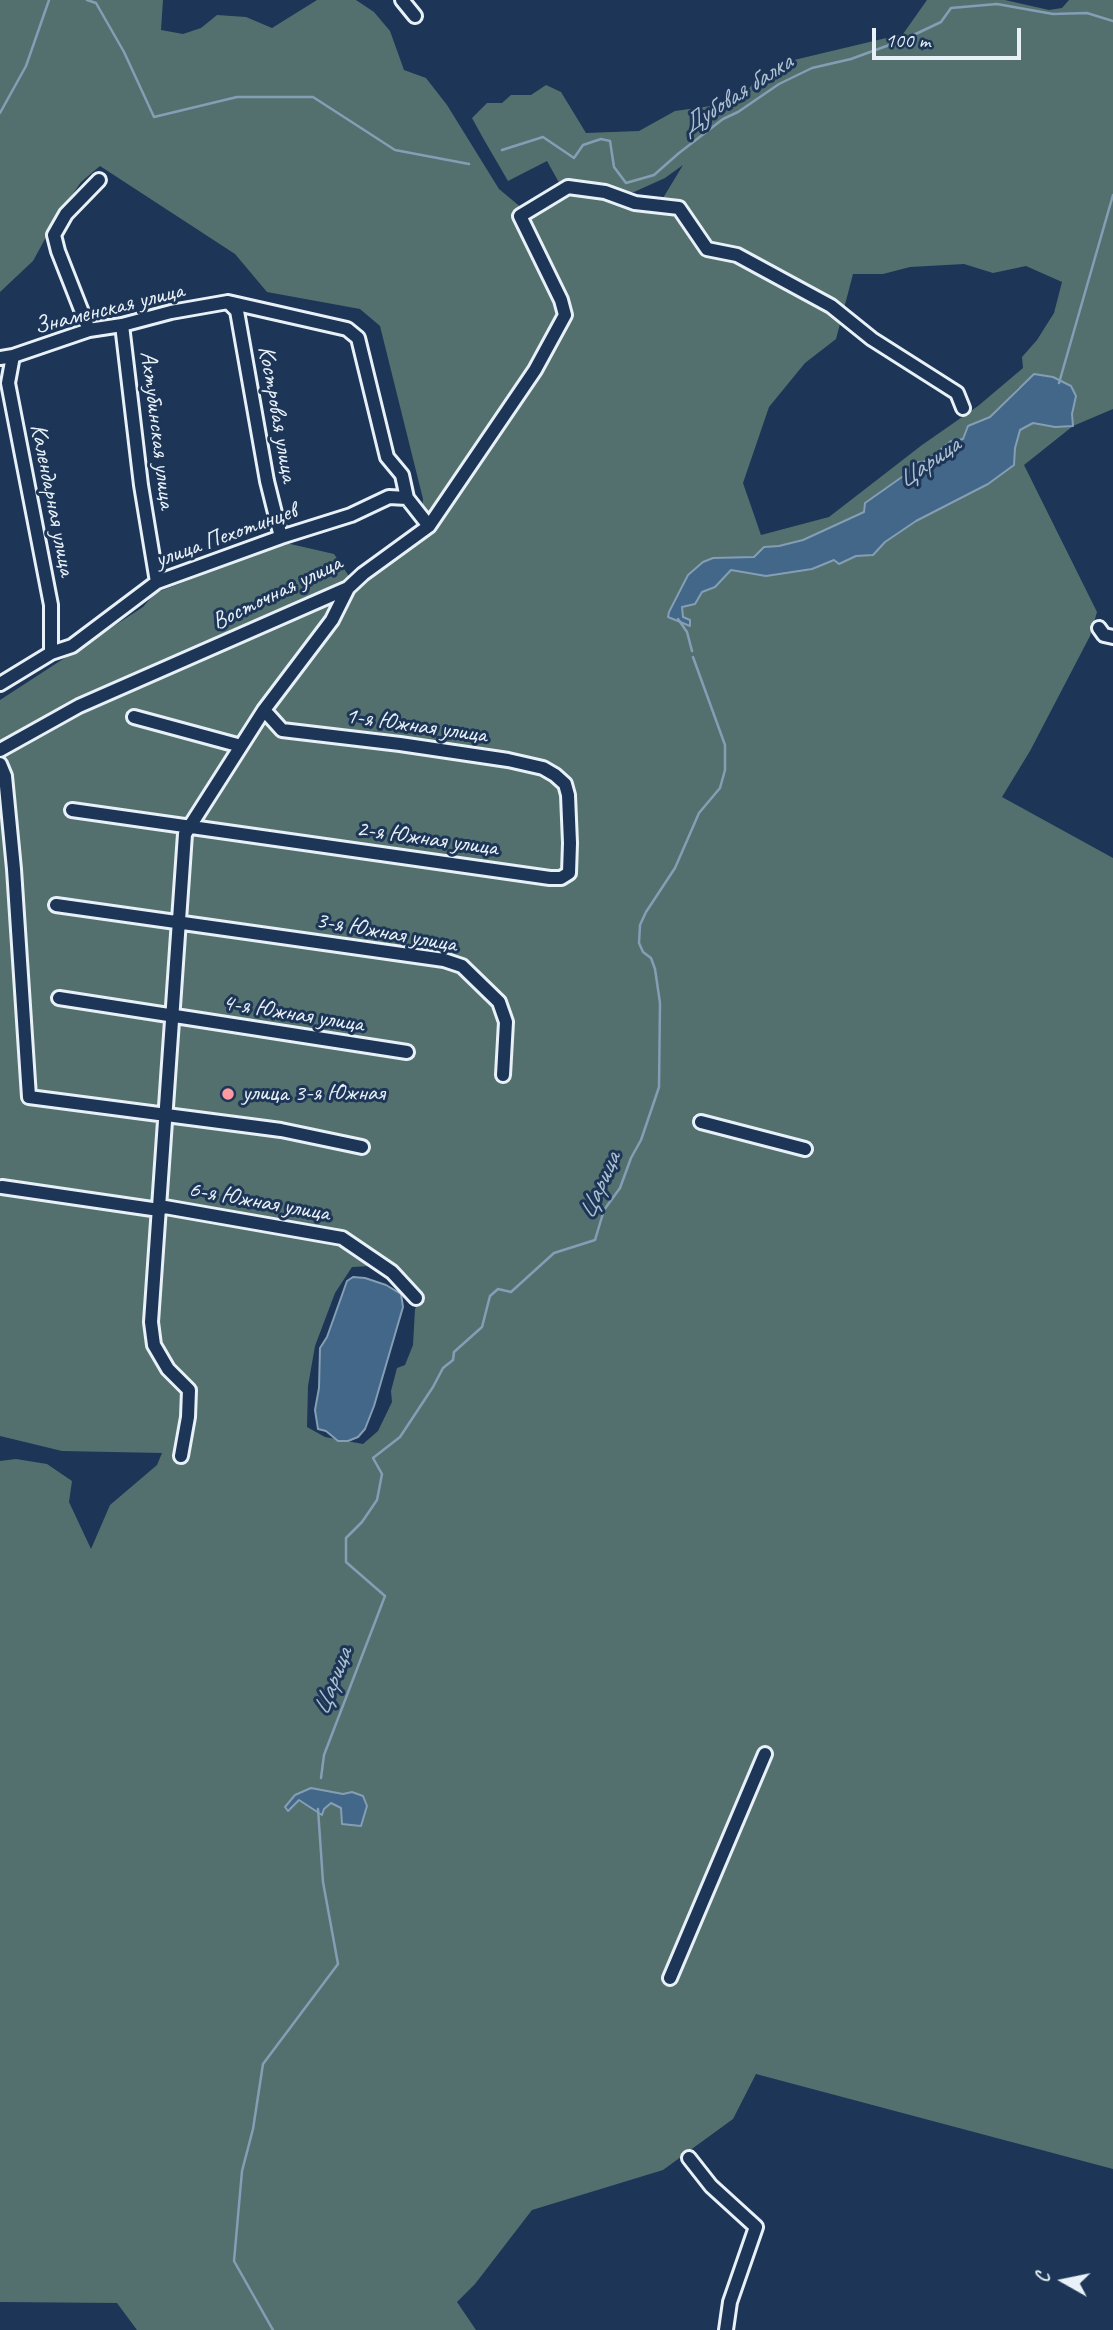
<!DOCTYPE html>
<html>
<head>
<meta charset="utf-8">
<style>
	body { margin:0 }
	#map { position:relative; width:1113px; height:2330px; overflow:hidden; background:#1d3557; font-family:Caveat,sans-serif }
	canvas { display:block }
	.north { position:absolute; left:1029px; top:2246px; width:70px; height:70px; -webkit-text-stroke:5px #1d3557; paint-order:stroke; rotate:279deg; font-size:19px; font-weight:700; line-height:28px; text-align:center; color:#e8f1f8 }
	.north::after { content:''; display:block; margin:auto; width:24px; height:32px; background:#e8f1f8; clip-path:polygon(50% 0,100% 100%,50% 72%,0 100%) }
	.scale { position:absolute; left:872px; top:28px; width:149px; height:32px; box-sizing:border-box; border:4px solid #e8f1f8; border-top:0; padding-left:9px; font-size:21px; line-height:24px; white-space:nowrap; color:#e8f1f8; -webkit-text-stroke:5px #1d3557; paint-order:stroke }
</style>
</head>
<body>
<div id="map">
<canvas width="1113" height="2330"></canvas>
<div class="north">С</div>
<div class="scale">100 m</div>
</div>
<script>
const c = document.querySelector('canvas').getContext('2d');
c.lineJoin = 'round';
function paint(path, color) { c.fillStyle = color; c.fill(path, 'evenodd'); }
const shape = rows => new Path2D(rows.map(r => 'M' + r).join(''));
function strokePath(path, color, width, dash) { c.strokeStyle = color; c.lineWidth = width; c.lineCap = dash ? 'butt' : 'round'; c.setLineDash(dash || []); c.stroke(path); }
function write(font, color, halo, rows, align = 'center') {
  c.font = font + ' Caveat,sans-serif'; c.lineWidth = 6; c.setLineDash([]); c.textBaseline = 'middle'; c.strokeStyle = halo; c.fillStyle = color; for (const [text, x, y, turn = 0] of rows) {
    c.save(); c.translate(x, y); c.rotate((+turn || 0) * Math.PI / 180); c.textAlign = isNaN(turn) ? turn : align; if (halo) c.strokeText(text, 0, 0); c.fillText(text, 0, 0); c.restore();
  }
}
paint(shape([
	[0,0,163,0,161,30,183,34,201,28,217,15,246,17,272,28,317,0,356,0,374,12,390,31,404,70,426,78,447,105,499,189,523,209,562,188,547,161,508,181,483,138,472,118,487,103,502,103,511,95,531,95,546,85,561,92,586,133,639,131,675,111,739,102,756,79,794,60,903,34,927,0,1005,0,1049,10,1062,8,1069,0,1113,0,1113,409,1073,426,1024,465,1097,612,1090,636,1030,751,1002,797,1113,858,1113,2169,756,2074,733,2119,663,2170,532,2210,475,2284,457,2302,476,2330,137,2330,117,2303,0,2302,0,1461,16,1459,47,1464,72,1481,69,1502,91,1549,110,1505,157,1465,162,1453,62,1451,0,1436,0,700,143,607,155,593,286,543,334,554,355,585,421,532,423,499,380,326,360,309,267,292,235,254,100,166,81,182,57,217,33,261,0,292],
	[683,165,660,203,617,192,634,192,665,178],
	[964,264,993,273,1026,266,1062,282,1054,313,1037,340,1022,357,1023,368,978,406,922,445,829,517,761,535,743,483,769,407,805,363,836,339,853,274,883,274,910,267],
	[1019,387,1076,396,1072,414,1055,427,1033,423,1019,430,1015,448,1014,465,969,494,916,521,885,542,873,555,856,556,839,564,834,560,812,569,766,576,731,570,715,587,702,592,695,604,682,607,683,617,690,626,669,617,669,612,677,597,754,557,764,547,779,546,803,540,864,512,865,503,909,471,914,463,927,461,951,441,963,439,968,426,990,417],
	[372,1266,421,1300,415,1309,413,1345,405,1365,397,1368,391,1391,392,1402,378,1431,363,1444,325,1437,307,1427,308,1386,315,1346,335,1293,352,1267]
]), '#53706e');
const water = shape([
	[1034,374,1053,377,1071,386,1076,396,1072,414,1073,426,1055,427,1033,423,1020,430,1015,448,1014,465,988,484,916,521,885,542,873,555,856,556,839,564,834,560,812,569,766,576,731,570,715,587,702,592,695,604,682,607,683,617,690,620,690,626,668,617,669,612,688,575,703,562,713,558,754,557,764,547,779,546,803,540,864,512,865,503,909,472,914,463,927,461,951,441,963,439,968,426,990,417,1034,374],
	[353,1277,365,1278,386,1285,401,1294,403,1307,374,1406,365,1429,358,1437,348,1441,338,1441,326,1431,318,1429,315,1410,319,1388,320,1348,327,1337,347,1281,353,1277],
	[311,1788,343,1794,352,1792,363,1796,367,1806,361,1826,342,1824,341,1808,331,1803,324,1809,322,1815,299,1800,288,1811,285,1807,295,1795,311,1788]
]);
paint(water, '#426789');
strokePath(water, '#849eb5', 2);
strokePath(shape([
	[87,0,96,3,124,52,154,117,237,97,313,97,395,150,469,164],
	[0,113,26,66,49,0],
	[502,150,543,137,574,158,583,145,601,139,610,141,614,167,626,183,654,175,679,153,723,119,738,112,779,84,812,68,851,59,903,40,941,22,951,8,997,4,1053,14,1087,13,1113,21],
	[1059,383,1113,195],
	[678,619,687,632,692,651],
	[321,1778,324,1755,385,1596,346,1562,346,1538,362,1522,377,1500,382,1474,373,1458,400,1437,433,1387,443,1368,453,1360,454,1352,482,1327,490,1296,498,1289,511,1292,554,1253,595,1240,604,1210,620,1188,631,1158,641,1140,655,1099,659,1087,660,1003,655,969,651,958,643,952,639,943,640,925,646,912,675,868,699,813,720,788,725,770,725,745,693,657],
	[273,2330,234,2261,242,2171,253,2129,263,2064,338,1964,323,1882,318,1809]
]), '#849eb5', 2.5);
const minor = shape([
	[402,0,415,16],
	[228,302,237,311,267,481,281,537],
	[122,325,141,485,157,582],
	[89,330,58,251,54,235,66,214,99,180],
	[13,356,8,383,51,605,51,653],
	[0,358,13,356,89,330,122,325,171,312,228,302,347,329,358,338,387,457,402,475,407,498,429,526],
	[1099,628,1104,635,1113,637],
	[0,684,51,653,72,646,157,582,281,537,351,515,389,497,407,498],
	[134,717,241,746],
	[0,750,79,706,348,588,363,574,429,526,535,370,565,315,561,300,520,216,568,187,605,192,635,203,679,208,707,249,737,255,831,306,872,339,957,393,963,408],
	[0,764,5,776,14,869,29,1097,281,1130,362,1147],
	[72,810,550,878,561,878,569,873,570,843,568,795,565,784,555,775,543,768,508,760,400,744,282,730,264,710],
	[56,905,444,960,462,966,499,1002,506,1022,503,1075],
	[59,998,407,1052],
	[701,1122,805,1149],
	[2,1187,159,1210,165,1207,342,1238,392,1272,416,1298],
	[181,1456,188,1417,189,1390,168,1369,154,1345,151,1322,185,834,264,710,332,620,348,588],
	[670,1978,765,1754],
	[689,2158,711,2186,756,2227,730,2302,726,2330]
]);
strokePath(minor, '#e8f1f8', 18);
strokePath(minor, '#1d3557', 12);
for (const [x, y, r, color] of [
	[228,1094,7,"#ff9aa2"]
]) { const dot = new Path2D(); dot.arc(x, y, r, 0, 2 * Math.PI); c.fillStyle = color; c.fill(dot); strokePath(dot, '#1d3557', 2.5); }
write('24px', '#e8f1f8', '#1d3557', [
	["Знаменская улица",109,309,-14],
	["Костровая улица",277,414,80],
	["Ахтубинская улица",157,430,83],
	["Календарная улица",52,500,79],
	["улица Пехотинцев",226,536,-20],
	["Восточная улица",277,593,-26],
	["1-я Южная улица",416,726,8],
	["2-я Южная улица",427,839,8],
	["3-я Южная улица",386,933,10],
	["4-я Южная улица",293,1014,9],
	["6-я Южная улица",259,1202,10]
]);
write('24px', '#e8f1f8', '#1d3557', [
	["улица 3-я Южная",242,1094]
], 'left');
write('italic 26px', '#aec1d1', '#1d3557', [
	["Дубовая балка",737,95,-33],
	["Царица",929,463,-35],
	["Царица",600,1186,-66],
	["Царица",333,1682,-69]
]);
</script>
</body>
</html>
